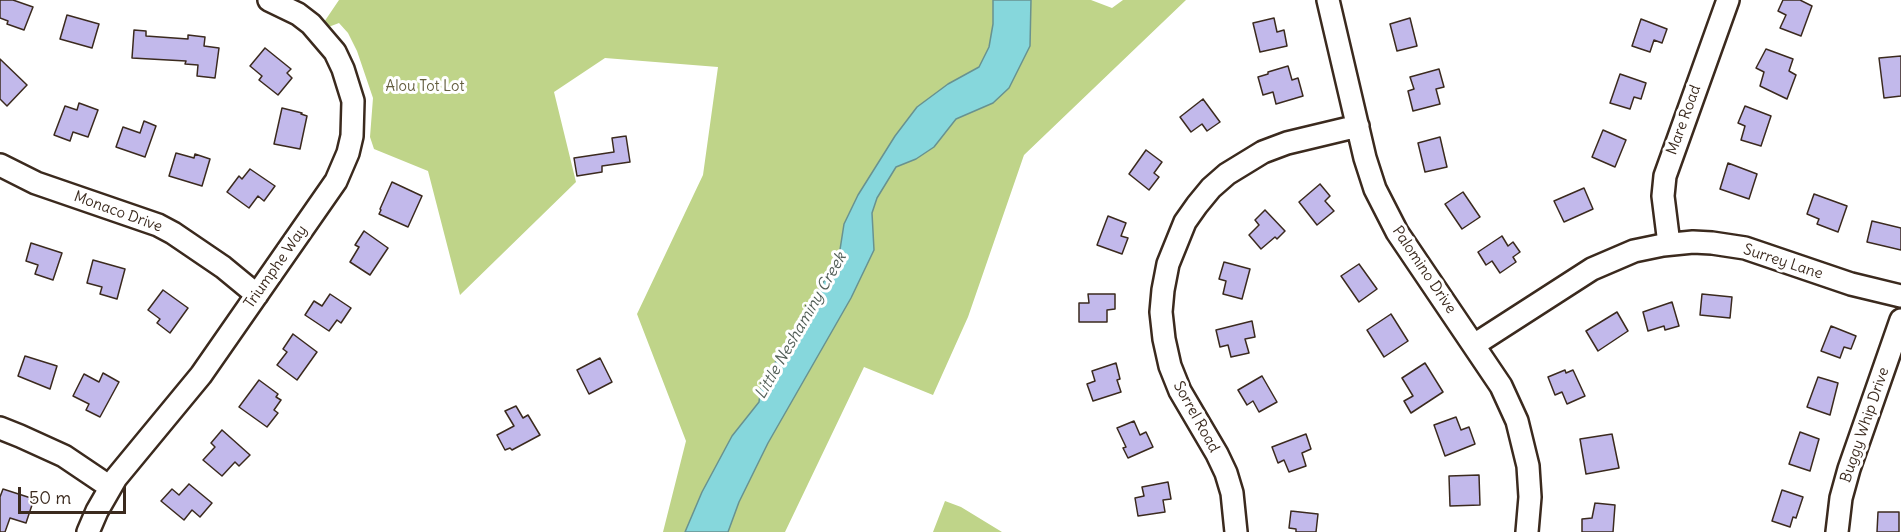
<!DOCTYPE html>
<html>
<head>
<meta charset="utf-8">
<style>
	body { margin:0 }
	#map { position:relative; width:1901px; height:532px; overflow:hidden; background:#fff; font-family:Delius,sans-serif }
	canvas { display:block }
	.scale { position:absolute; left:18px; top:487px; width:108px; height:27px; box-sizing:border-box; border:3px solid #3b2a1e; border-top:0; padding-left:8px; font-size:18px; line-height:21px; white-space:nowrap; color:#3b2a1e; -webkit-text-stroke:4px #fff; paint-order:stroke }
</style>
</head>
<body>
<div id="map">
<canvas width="1901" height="532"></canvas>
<div class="scale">50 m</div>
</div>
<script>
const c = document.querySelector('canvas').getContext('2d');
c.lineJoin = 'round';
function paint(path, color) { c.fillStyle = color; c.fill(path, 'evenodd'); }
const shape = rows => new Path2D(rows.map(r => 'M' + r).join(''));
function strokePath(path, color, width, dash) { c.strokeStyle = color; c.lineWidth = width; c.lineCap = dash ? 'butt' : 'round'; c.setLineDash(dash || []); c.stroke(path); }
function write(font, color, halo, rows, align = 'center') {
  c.font = font + ' Delius,sans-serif'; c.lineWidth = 6; c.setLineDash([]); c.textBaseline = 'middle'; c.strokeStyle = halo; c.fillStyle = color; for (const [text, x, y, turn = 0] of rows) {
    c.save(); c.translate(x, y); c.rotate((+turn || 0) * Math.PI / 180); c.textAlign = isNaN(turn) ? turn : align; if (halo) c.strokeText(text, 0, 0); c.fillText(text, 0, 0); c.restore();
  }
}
paint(shape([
	[339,0,1091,0,1112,8,1123,0,1186,0,1024,155,968,317,933,395,864,367,785,532,663,532,686,441,637,314,703,175,718,67,605,58,554,92,576,182,460,295,428,171,374,149,370,137,373,98,357,51,348,33,339,23,318,31],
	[945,501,961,507,1002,532,933,532]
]), '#bfd489');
const water = shape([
	[993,0,1031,0,1030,46,1009,88,993,103,956,119,934,147,916,159,896,167,877,198,872,213,874,250,851,298,768,443,739,502,728,532,685,532,702,492,732,436,759,402,761,386,839,256,844,224,858,195,895,136,917,107,948,84,979,67,989,47,993,24,993,0]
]);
paint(water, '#86d7dc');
strokePath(water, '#689290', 1.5);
const building = shape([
	[0,0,13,0,33,7,24,30,7,24,8,21,0,18,0,0],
	[1783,0,1800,0,1812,6,1801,36,1780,28,1786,15,1778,11,1783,0],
	[67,15,99,24,92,48,60,39,67,15],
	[1274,18,1277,32,1284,30,1287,46,1260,52,1253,23,1274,18],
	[1410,18,1417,46,1397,51,1390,24,1410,18],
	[1641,19,1667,29,1662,43,1654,40,1650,52,1632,46,1641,19],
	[134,30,146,31,146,36,188,39,188,35,205,37,204,46,219,48,215,78,197,76,198,65,185,64,186,61,132,58,134,30],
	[265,48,291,69,287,73,292,78,278,95,259,80,262,76,250,66,265,48],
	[1766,49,1793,59,1789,71,1796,75,1787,99,1760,86,1764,72,1756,68,1766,49],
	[1901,56,1901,96,1884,98,1879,58,1901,56],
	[0,59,27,85,7,106,0,99,0,59],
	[1288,66,1292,80,1298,78,1303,96,1276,104,1273,92,1263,95,1258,77,1268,74,1268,72,1288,66],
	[1439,69,1444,87,1436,89,1440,104,1413,111,1408,91,1414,89,1410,77,1439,69],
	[1620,74,1646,83,1641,99,1634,97,1630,109,1610,103,1620,74],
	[1203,99,1220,122,1207,131,1202,124,1191,132,1180,117,1203,99],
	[79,103,98,110,88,137,73,132,70,141,54,135,65,106,77,110,79,103],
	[1745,106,1771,116,1761,146,1741,140,1745,126,1738,123,1745,106],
	[282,108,302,113,301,114,307,116,300,149,274,144,282,108],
	[144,121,156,126,145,157,116,147,123,127,140,133,144,121],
	[1603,130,1626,140,1615,167,1592,157,1603,130],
	[626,136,630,162,602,166,602,172,577,176,574,158,614,152,612,138,626,136],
	[1440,137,1447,167,1425,172,1418,143,1440,137],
	[1146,150,1162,162,1154,173,1159,177,1149,190,1129,174,1146,150],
	[176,153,194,158,195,154,210,159,202,186,169,176,176,153],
	[1728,163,1757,174,1749,199,1720,189,1728,163],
	[250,169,275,186,264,201,258,196,249,208,227,192,239,176,242,179,250,169],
	[392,182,422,196,408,227,379,214,381,210,380,209,392,182],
	[1320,184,1330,196,1325,201,1334,211,1317,225,1299,202,1320,184],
	[1584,188,1593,209,1564,222,1554,201,1584,188],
	[1463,192,1480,217,1462,229,1445,204,1463,192],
	[1814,194,1847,206,1838,232,1817,224,1819,219,1807,214,1814,194],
	[1265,210,1285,231,1277,239,1275,237,1261,249,1249,235,1259,225,1255,220,1265,210],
	[1108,216,1126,223,1121,236,1128,238,1122,254,1097,245,1108,216],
	[1872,221,1901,228,1901,250,1867,242,1872,221],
	[364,231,388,248,370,275,350,262,359,247,355,245,364,231],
	[1502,236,1508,246,1513,242,1520,252,1513,257,1516,262,1500,273,1492,261,1486,265,1478,252,1502,236],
	[31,243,62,253,53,280,35,274,38,265,26,261,31,243],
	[93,260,125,269,117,299,100,294,102,287,87,283,93,260],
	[1224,262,1250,269,1242,299,1223,294,1226,281,1219,279,1224,262],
	[1359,264,1377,289,1359,302,1341,276,1359,264],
	[163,290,188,308,170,333,157,323,160,319,148,310,163,290],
	[330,294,351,308,341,323,337,320,329,331,305,315,314,301,322,306,330,294],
	[1088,294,1115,294,1115,309,1107,310,1107,322,1079,322,1079,303,1089,303,1088,294],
	[1702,294,1732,297,1730,318,1700,315,1702,294],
	[1672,302,1679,326,1665,330,1664,326,1648,331,1643,312,1672,302],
	[1617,312,1628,331,1598,351,1586,331,1617,312],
	[1391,314,1408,341,1384,357,1367,330,1391,314],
	[1252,321,1255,337,1245,339,1249,353,1231,357,1228,345,1220,347,1216,330,1252,321],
	[1831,326,1856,336,1851,349,1844,347,1840,358,1821,351,1831,326],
	[293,334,317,352,297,380,277,365,287,352,283,349,293,334],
	[25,356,57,366,50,389,18,376,25,356],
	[600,358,612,382,589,394,577,370,600,358],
	[1116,363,1120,379,1117,380,1121,392,1093,401,1087,384,1095,381,1092,371,1116,363],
	[1425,363,1443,392,1411,413,1404,401,1413,396,1402,378,1425,363],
	[1565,370,1566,373,1573,370,1585,396,1567,404,1562,392,1555,395,1548,377,1565,370],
	[103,373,119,382,100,417,86,410,89,404,73,396,84,374,99,382,103,373],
	[1262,376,1277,402,1259,412,1253,401,1247,405,1238,390,1262,376],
	[1818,377,1838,383,1830,415,1807,407,1818,377],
	[259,380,278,394,276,397,281,400,274,410,278,413,267,427,239,407,259,380],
	[516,406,523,418,528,415,540,435,512,450,510,448,505,450,497,435,514,426,505,411,516,406],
	[1456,417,1461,430,1469,427,1475,444,1445,456,1434,425,1456,417],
	[1134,421,1140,435,1146,432,1153,447,1128,458,1123,448,1126,447,1117,428,1134,421],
	[222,430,250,455,239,466,235,462,222,476,203,460,215,447,211,443,222,430],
	[1800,432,1819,439,1810,471,1789,464,1800,432],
	[1306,434,1311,449,1302,453,1306,466,1289,472,1284,460,1278,463,1272,447,1306,434],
	[1612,434,1619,468,1586,474,1580,439,1612,434],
	[1479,475,1480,505,1450,506,1449,476,1479,475],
	[1168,482,1171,499,1163,500,1165,512,1138,516,1135,498,1144,496,1142,487,1168,482],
	[189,484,212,503,200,517,192,510,184,520,161,501,172,489,179,495,189,484],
	[3,489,34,499,26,523,10,518,5,532,0,532,0,497,3,489],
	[1782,490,1803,497,1796,518,1793,517,1790,527,1772,521,1782,490],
	[1595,503,1615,505,1613,532,1582,532,1582,519,1592,518,1595,503],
	[1291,511,1318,514,1316,532,1296,532,1296,529,1289,528,1291,511],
	[1878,512,1899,512,1899,532,1877,532,1878,512]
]);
paint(building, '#c2b9eb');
strokePath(building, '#3b2a1e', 1.5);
const minor = shape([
	[1328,0,1365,158,1375,189,1397,232,1501,386,1517,421,1528,466,1530,497,1527,532],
	[0,165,36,183,158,225,173,233,223,267,257,295],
	[1669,244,1663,196,1665,176,1728,0],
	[1474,345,1592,269,1634,251,1663,245,1693,242,1712,243,1745,248,1851,284,1901,296],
	[0,428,20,436,64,456,110,487],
	[88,532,97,511,116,478,201,375,336,181,348,153,352,136,353,101,343,69,335,52,311,24,298,14,269,0],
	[1236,532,1232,493,1226,473,1217,454,1180,391,1170,366,1164,339,1161,312,1163,290,1168,264,1185,222,1197,205,1211,188,1227,174,1263,152,1287,143,1358,126],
	[1837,532,1841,498,1849,469,1901,320]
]);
strokePath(minor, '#3b2a1e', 26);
strokePath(minor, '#fff', 21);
write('15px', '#635d3e', '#fff', [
	["Alou Tot Lot",425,87]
]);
write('15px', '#3b2a1e', '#fff', [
	["Mare Road",1684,120,-70],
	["Monaco Drive",118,212,20],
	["Surrey Lane",1783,262,18],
	["Triumphe Way",276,267,-55],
	["Palomino Drive",1424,270,56],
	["Sorrel Road",1196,417,61],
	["Buggy Whip Drive",1865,425,-71]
]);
write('italic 16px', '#525e57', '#fff', [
	["Little Neshaminy Creek",801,326,-60]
]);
</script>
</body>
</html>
